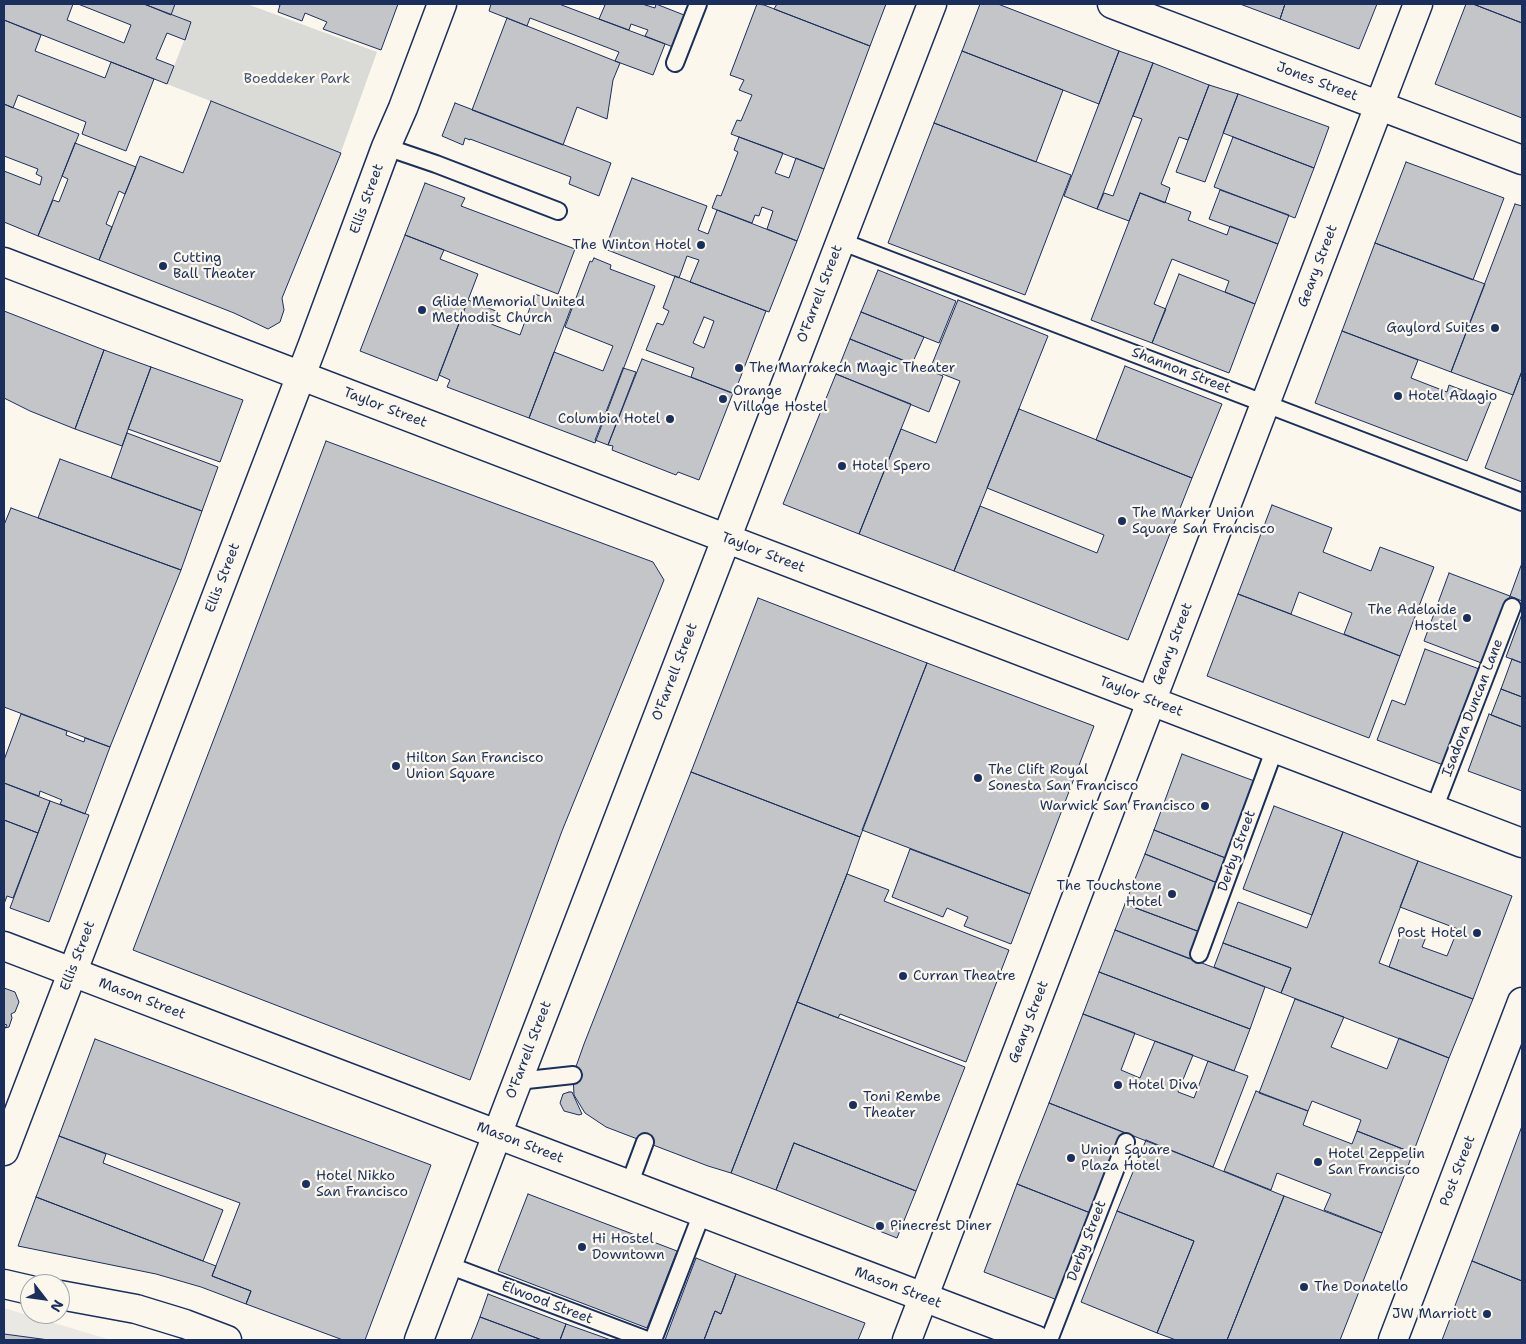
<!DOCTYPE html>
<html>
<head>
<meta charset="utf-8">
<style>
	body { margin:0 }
	#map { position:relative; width:1526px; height:1344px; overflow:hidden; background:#fbf7ec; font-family:"Shantell Sans",sans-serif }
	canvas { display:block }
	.frame { position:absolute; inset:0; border:5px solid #1b2f5e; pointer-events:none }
	.north { position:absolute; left:20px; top:1274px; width:50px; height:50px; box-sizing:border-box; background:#fbf7ec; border:1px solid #a1a7b3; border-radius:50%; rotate:120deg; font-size:14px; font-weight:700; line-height:20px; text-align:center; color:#1b2f5e }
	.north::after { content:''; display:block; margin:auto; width:18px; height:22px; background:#1b2f5e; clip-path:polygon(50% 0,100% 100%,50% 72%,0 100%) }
</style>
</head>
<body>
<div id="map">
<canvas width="1526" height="1344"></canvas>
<div class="frame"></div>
<div class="north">N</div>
</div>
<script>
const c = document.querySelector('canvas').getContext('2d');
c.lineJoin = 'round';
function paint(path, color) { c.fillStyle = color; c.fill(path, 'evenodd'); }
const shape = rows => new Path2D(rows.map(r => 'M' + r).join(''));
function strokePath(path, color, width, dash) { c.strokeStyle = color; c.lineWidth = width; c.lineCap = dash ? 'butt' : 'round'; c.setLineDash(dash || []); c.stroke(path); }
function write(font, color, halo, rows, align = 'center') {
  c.font = font + ' "Shantell Sans",sans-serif'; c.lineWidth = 4.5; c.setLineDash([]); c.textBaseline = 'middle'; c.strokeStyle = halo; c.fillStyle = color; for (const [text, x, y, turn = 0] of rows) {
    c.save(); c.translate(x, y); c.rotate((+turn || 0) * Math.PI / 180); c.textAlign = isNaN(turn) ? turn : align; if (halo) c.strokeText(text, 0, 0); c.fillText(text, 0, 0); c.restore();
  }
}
paint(shape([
	[4,1308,111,1340,4,1340]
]), '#eae8e2');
paint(shape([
	[175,4,247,4,377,52,341,152,167,84,191,23,171,15]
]), '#dadad7');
const building = shape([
	[4,4,73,4,67,20,124,43,131,25,78,4,144,4,191,22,185,40,167,33,156,59,174,66,167,84,4,20,4,4],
	[144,4,175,4,171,15,144,4],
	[276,4,398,4,381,50,323,29,327,22,305,13,302,21,278,12,280,5,276,4],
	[491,4,559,4,665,44,653,75,615,61,619,52,530,18,527,26,489,11,491,4],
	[601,4,642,4,655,8,656,4,684,15,673,47,645,36,648,30,631,24,629,30,599,19,605,5,601,4],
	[757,4,764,5,870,46,824,169,731,134,737,120,741,121,752,95,739,90,744,80,730,75,757,4],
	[777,4,886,4,870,46,774,9,777,4],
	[980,4,998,4,1119,51,1099,104,962,51,980,4],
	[1240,4,1285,4,1280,19,1240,4],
	[1285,4,1377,4,1359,49,1280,19,1285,4],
	[1466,4,1473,4,1522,23,1522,118,1435,84,1466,4],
	[1473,4,1522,4,1522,23,1473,4],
	[507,18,620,63,613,80,607,119,577,107,563,145,472,110,507,18],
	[4,20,41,35,35,51,105,78,111,62,154,79,126,151,82,134,86,122,18,95,13,108,4,104,4,20],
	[962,51,1063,90,1036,162,934,123,962,51],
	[1119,51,1153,63,1097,209,1064,196,1119,51],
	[1153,63,1209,85,1188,140,1179,137,1161,184,1170,188,1165,203,1140,193,1129,221,1097,209,1104,193,1113,196,1142,119,1133,116,1153,63],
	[1209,85,1238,94,1205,182,1176,172,1209,85],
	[1238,94,1329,127,1314,168,1223,133,1238,94],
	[211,101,341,153,282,298,284,310,280,322,268,329,234,313,99,260,140,156,183,173,211,101],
	[455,103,611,163,599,196,569,184,571,177,470,139,470,140,465,138,463,145,442,136,455,103],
	[4,104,79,134,38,236,4,222,4,171,40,185,42,177,36,174,38,169,4,156,4,104],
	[934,123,1071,175,1025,295,888,243,934,123],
	[739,137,783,153,775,173,789,178,796,158,824,169,797,241,767,229,773,211,762,207,759,216,755,215,752,223,712,208,717,195,721,196,738,152,734,150,739,137],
	[1233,137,1314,168,1295,218,1214,187,1233,137],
	[75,143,136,167,125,194,119,191,106,224,112,227,99,260,38,236,53,200,59,202,68,179,62,176,75,143],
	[1406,162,1504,198,1473,280,1375,243,1406,162],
	[632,178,707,206,698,230,708,234,717,210,797,241,769,312,690,282,699,260,687,256,679,278,605,249,632,178],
	[425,183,465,198,461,206,575,249,558,294,405,235,425,183],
	[1220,190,1289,215,1278,244,1209,219,1220,190],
	[1140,193,1191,212,1188,220,1227,235,1230,226,1278,244,1255,304,1225,292,1229,281,1172,259,1154,304,1166,309,1152,343,1091,320,1140,193],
	[1515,204,1522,206,1522,371,1513,395,1451,372,1515,204],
	[405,235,444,250,440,259,478,274,437,381,360,351,405,235],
	[1375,243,1485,284,1451,372,1342,331,1375,243],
	[594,258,611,265,610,269,655,286,595,443,529,418,554,352,603,371,613,346,565,327,590,261,592,262,594,258],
	[878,270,956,301,939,343,861,312,878,270],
	[1179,274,1255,304,1229,373,1152,343,1179,274],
	[675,276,766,311,734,394,691,377,694,368,646,350,657,323,663,325,669,311,663,308,675,276],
	[704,317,714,321,704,348,693,343,704,317],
	[535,294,571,308,529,418,447,387,450,380,439,375,468,300,496,311,491,324,520,335,535,294],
	[958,300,1048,336,954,571,859,534,901,429,936,443,960,381,930,369,958,300],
	[4,311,104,350,75,429,30,411,4,398,4,311],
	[861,312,924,337,912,364,850,339,861,312],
	[1342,331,1418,360,1411,378,1447,392,1449,385,1491,401,1467,461,1315,403,1342,331],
	[850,339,943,376,929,412,836,374,850,339],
	[104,350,151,367,122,446,75,429,104,350],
	[642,359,733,393,699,480,678,472,676,475,612,450,613,446,608,445,642,359],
	[1125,366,1222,404,1192,478,1096,440,1125,366],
	[151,367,243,400,220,462,128,429,151,367],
	[623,368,636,372,608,445,595,440,623,368],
	[1522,371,1522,482,1485,468,1522,371],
	[836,374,911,404,859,534,783,504,836,374],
	[1019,409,1192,478,1128,640,954,571,980,506,1097,553,1104,535,987,488,1019,409],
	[127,433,218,467,202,511,111,478,127,433],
	[326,441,653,562,664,580,562,831,470,1080,133,950,228,702,326,441],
	[60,459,202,511,181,570,38,518,60,459],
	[1272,505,1332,528,1323,552,1371,571,1380,547,1434,567,1400,656,1344,634,1352,613,1299,592,1291,614,1238,594,1272,505],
	[11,508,181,570,110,747,4,707,4,525,11,508],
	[1522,563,1522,601,1510,596,1522,563],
	[1449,573,1510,596,1484,664,1424,641,1449,573],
	[1238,594,1400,656,1369,738,1207,676,1238,594],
	[758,598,927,663,860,837,691,772,758,598],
	[1522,614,1522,663,1506,657,1522,614],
	[1425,649,1482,670,1446,766,1377,740,1392,700,1405,705,1425,649],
	[1512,659,1522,663,1522,697,1501,689,1512,659],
	[927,663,1094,726,1030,894,862,830,927,663],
	[1501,689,1522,697,1522,727,1491,715,1501,689],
	[21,714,67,731,66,735,84,742,85,738,110,747,85,814,60,804,62,800,40,791,39,796,4,783,4,760,21,714],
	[1489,714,1522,727,1522,791,1468,771,1489,714],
	[1182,754,1257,782,1228,859,1154,830,1182,754],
	[691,772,860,837,847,874,731,1173,708,1166,606,1127,585,1113,574,1095,573,1075,584,1044,691,772],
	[4,783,50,801,38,833,4,820,4,783],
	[50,801,89,815,49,922,10,908,50,801],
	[1274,806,1343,832,1312,915,1243,889,1274,806],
	[4,820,38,833,13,898,7,896,4,904,4,820],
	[1154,830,1228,859,1220,884,1145,854,1154,830],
	[1343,832,1418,861,1379,963,1473,999,1449,1058,1281,993,1291,968,1223,943,1238,902,1307,928,1343,832],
	[910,849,1030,894,1011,944,964,926,968,917,947,908,943,917,892,897,910,849],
	[1145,854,1220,884,1200,932,1125,904,1145,854],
	[1418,861,1512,896,1473,999,1389,967,1403,928,1426,937,1422,947,1447,956,1458,929,1400,907,1418,861],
	[847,874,889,890,884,901,1009,950,966,1062,840,1014,838,1018,797,1002,847,874],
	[1125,904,1200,932,1190,959,1115,930,1125,904],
	[1115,930,1265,987,1250,1029,1099,972,1115,930],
	[1223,943,1291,968,1281,993,1214,967,1223,943],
	[1099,972,1250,1029,1234,1071,1083,1014,1099,972],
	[4,988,15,992,19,1002,15,1012,11,1014,12,1018,9,1027,5,1028,7,1025,4,1024,4,988],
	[1295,999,1344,1017,1331,1047,1387,1069,1399,1038,1449,1058,1413,1153,1357,1131,1361,1120,1312,1101,1308,1111,1259,1093,1295,999],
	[797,1002,965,1067,916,1191,794,1143,776,1190,731,1173,797,1002],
	[1083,1014,1135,1033,1121,1070,1140,1078,1155,1041,1193,1055,1178,1092,1194,1098,1208,1061,1248,1076,1213,1167,1049,1103,1083,1014],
	[95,1039,431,1165,365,1340,343,1340,246,1304,251,1291,212,1276,240,1203,59,1136,95,1039],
	[1256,1091,1308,1111,1303,1125,1352,1144,1357,1131,1413,1153,1382,1233,1324,1210,1331,1194,1277,1173,1271,1190,1224,1171,1256,1091],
	[569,1092,572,1092,582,1114,579,1115,564,1111,560,1103,563,1094,569,1092],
	[1049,1103,1125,1133,1093,1214,1017,1184,1049,1103],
	[1522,1126,1522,1281,1472,1261,1522,1126],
	[59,1136,106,1154,103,1163,223,1210,203,1261,36,1197,59,1136],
	[1146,1140,1284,1196,1227,1340,1176,1340,1157,1333,1194,1241,1117,1211,1146,1140],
	[794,1143,916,1191,897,1238,776,1190,794,1143],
	[1017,1184,1093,1214,1060,1301,984,1272,1017,1184],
	[528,1194,677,1251,647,1328,498,1271,528,1194],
	[1284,1196,1382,1233,1340,1340,1227,1340,1284,1196],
	[36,1197,216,1266,212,1276,251,1291,246,1304,201,1287,156,1274,18,1246,36,1197],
	[1117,1211,1194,1241,1157,1333,1081,1302,1117,1211],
	[696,1258,736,1274,721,1314,715,1311,704,1340,665,1340,696,1258],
	[1472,1261,1522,1281,1522,1340,1442,1340,1472,1261],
	[736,1274,865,1323,858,1340,704,1340,715,1311,721,1314,736,1274],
	[488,1294,566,1324,560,1340,542,1340,480,1317,488,1294],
	[480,1317,542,1340,471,1340,480,1317],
	[566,1324,611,1340,560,1340,566,1324],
	[4,1334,49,1340,4,1340,4,1334]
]);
paint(building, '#c3c5c9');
strokePath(building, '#1b2f5e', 1);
const service = shape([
	[675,63,698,4],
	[386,147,436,164,558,211],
	[840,241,1522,502],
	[1434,809,1512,607],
	[1199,954,1275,748],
	[518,1081,573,1075],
	[629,1185,645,1142],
	[448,1265,647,1340],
	[653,1340,702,1213],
	[1049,1340,1126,1142]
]);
const minor = shape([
	[4,946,1036,1340]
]);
const tertiary = shape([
	[4,1151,313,344,386,147,403,108,442,4],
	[4,1284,30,1290],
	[60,1295,136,1309,185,1324,227,1340],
	[1393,1340,1522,1002]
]);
const secondary = shape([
	[1112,4,1522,160],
	[4,262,1522,843],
	[419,1340,511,1098,932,4],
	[907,1340,1418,4]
]);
strokePath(service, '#1b2f5e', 20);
strokePath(minor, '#1b2f5e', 31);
strokePath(tertiary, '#1b2f5e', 31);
strokePath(secondary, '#1b2f5e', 31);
strokePath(service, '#fbf7ec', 16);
strokePath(minor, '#fbf7ec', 28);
strokePath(tertiary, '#fbf7ec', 28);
strokePath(secondary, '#fbf7ec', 28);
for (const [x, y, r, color] of [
	[701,245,5,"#1b2f5e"],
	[163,266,5,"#1b2f5e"],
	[422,310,5,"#1b2f5e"],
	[1495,328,5,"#1b2f5e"],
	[739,368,5,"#1b2f5e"],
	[1398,396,5,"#1b2f5e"],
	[723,399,5,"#1b2f5e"],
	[670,419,5,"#1b2f5e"],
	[842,466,5,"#1b2f5e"],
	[1122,521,5,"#1b2f5e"],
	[1467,618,5,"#1b2f5e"],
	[396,766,5,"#1b2f5e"],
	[978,778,5,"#1b2f5e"],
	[1205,806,5,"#1b2f5e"],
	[1172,894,5,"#1b2f5e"],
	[1477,933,5,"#1b2f5e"],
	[903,976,5,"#1b2f5e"],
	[1118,1085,5,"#1b2f5e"],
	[853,1105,5,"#1b2f5e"],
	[1071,1158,5,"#1b2f5e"],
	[1318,1162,5,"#1b2f5e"],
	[306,1184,5,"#1b2f5e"],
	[880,1226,5,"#1b2f5e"],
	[582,1247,5,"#1b2f5e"],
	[1304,1287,5,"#1b2f5e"],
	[1487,1314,5,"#1b2f5e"]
]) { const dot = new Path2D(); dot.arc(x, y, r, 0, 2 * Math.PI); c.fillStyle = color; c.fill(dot); strokePath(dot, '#fbf7ec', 2); }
write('14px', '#415176', '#fbf7ec', [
	["Boeddeker Park",297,79]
]);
write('14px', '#1b2f5e', '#fbf7ec', [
	["Jones Street",1317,82,21],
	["Ellis Street",367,199,-70],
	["Geary Street",1318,266,-69],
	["O'Farrell Street",820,294,-69],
	["Shannon Street",1181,371,21],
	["Taylor Street",385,408,21],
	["Taylor Street",763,553,21],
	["Ellis Street",223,578,-69],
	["Geary Street",1173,644,-69],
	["O'Farrell Street",675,672,-69],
	["Taylor Street",1141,697,21],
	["Isadora Duncan Lane",1473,708,-69],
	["Derby Street",1237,851,-70],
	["Ellis Street",78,956,-69],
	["Mason Street",142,999,21],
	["Geary Street",1029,1022,-69],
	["O'Farrell Street",529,1050,-69],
	["Mason Street",520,1143,21],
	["Post Street",1458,1171,-69],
	["Derby Street",1087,1241,-69],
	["Mason Street",898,1288,21],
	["Elwood Street",547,1303,21]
]);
write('14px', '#1b2f5e', '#fbf7ec', [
	["The Winton Hotel",691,245,"right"],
	["Cutting",173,258],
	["Ball Theater",173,274],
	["Glide Memorial United",432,302],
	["Methodist Church",432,318],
	["Gaylord Suites",1485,328,"right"],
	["The Marrakech Magic Theater",749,368],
	["Orange",733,391],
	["Village Hostel",733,407],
	["Hotel Adagio",1408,396],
	["Columbia Hotel",660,419,"right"],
	["Hotel Spero",852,466],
	["The Marker Union",1132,513],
	["Square San Francisco",1132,529],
	["The Adelaide",1457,610,"right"],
	["Hostel",1457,626,"right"],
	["Hilton San Francisco",406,758],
	["Union Square",406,774],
	["The Clift Royal",988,770],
	["Sonesta San Francisco",988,786],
	["Warwick San Francisco",1195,806,"right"],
	["The Touchstone",1162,886,"right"],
	["Hotel",1162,902,"right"],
	["Post Hotel",1467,933,"right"],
	["Curran Theatre",913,976],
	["Hotel Diva",1128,1085],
	["Toni Rembe",863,1097],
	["Theater",863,1113],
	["Union Square",1081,1150],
	["Plaza Hotel",1081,1166],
	["Hotel Zeppelin",1328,1154],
	["San Francisco",1328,1170],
	["Hotel Nikko",316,1176],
	["San Francisco",316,1192],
	["Pinecrest Diner",890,1226],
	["Hi Hostel",592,1239],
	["Downtown",592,1255],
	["The Donatello",1314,1287],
	["JW Marriott",1477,1314,"right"]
], 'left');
</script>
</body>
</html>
